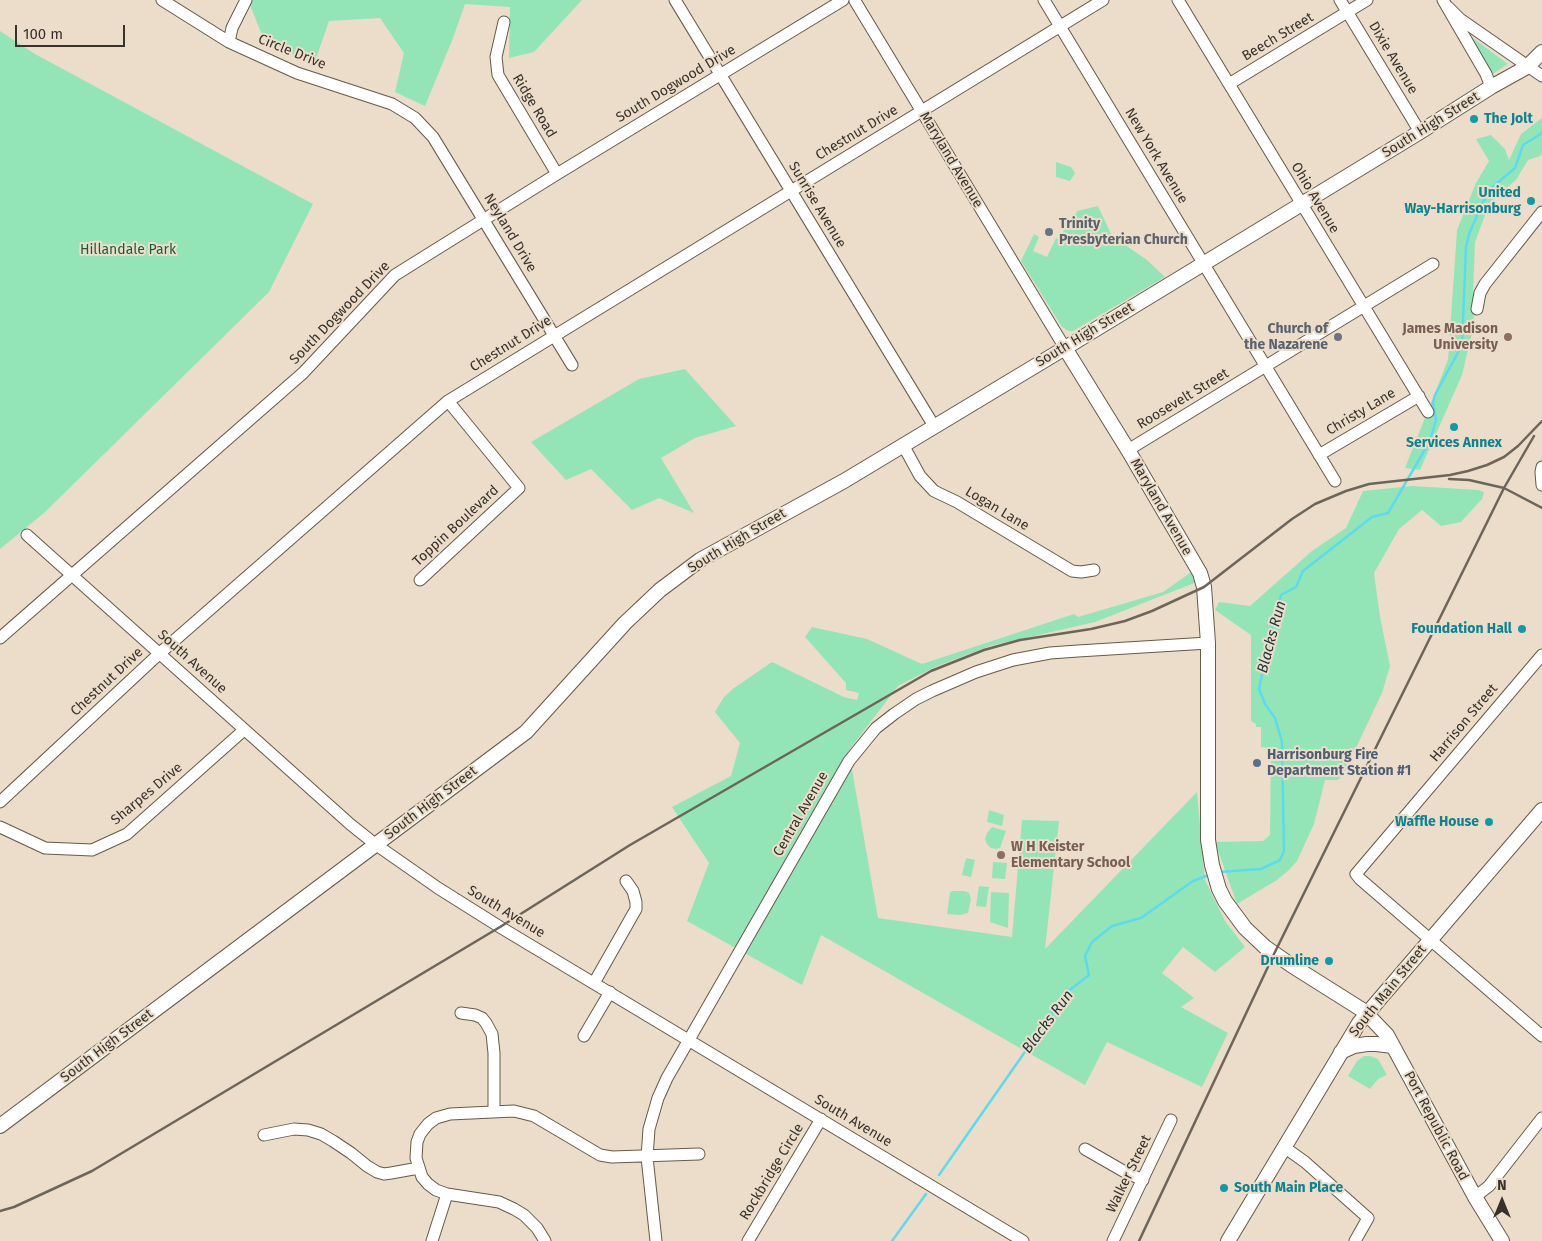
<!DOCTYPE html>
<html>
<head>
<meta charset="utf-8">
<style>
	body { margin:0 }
	#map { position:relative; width:1542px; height:1241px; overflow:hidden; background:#ebddca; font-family:"Fira Sans",sans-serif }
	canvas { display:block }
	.north { position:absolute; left:1477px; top:1176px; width:50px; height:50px; -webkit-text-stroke:4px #ebddca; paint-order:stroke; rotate:0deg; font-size:14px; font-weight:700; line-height:20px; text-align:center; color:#38322b }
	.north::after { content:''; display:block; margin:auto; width:18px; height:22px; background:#38322b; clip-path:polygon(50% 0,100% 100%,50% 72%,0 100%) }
	.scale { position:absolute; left:15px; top:25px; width:110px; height:22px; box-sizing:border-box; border:2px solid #38322b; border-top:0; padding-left:6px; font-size:15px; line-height:18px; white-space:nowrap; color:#38322b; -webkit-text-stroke:4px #ebddca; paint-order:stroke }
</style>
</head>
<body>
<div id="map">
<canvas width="1542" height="1241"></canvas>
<div class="north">N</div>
<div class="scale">100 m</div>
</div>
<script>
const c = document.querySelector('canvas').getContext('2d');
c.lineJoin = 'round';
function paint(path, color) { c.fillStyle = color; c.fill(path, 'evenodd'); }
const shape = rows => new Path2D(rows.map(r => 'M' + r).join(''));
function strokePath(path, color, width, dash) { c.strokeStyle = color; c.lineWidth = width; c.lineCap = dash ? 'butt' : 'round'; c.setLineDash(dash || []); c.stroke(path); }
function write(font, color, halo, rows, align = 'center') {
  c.font = font + ' "Fira Sans",sans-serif'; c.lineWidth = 4; c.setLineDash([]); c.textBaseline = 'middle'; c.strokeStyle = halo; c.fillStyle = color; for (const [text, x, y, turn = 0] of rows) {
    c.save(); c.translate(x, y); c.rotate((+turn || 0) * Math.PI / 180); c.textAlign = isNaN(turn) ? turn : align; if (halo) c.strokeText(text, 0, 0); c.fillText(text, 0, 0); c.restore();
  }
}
paint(shape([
	[248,0,582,0,534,52,509,58,510,7,465,4,453,38,425,106,395,92,404,53,380,18,329,21,313,67,262,35],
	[0,31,35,54,313,204,269,292,44,513,0,549],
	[1470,36,1508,64,1491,75],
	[1542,118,1542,153,1540,156,1528,160,1516,180,1490,202,1475,242,1473,294,1474,325,1462,375,1420,470,1405,468,1448,360,1457,230,1476,183,1489,161,1476,139,1491,135,1505,149,1509,160,1521,134],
	[1056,162,1071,167,1075,173,1070,181,1056,177],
	[1098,206,1112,236,1147,260,1165,277,1073,331,1069,331,1062,327,1021,261,1034,234,1039,237,1033,251,1047,257,1056,238,1060,240,1064,230,1060,228,1061,225,1066,227,1069,220,1073,221,1077,211],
	[685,369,736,426,695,438,661,458,694,513,659,498,632,510,591,469,566,480,531,442,639,379],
	[1412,486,1478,490,1484,492,1482,499,1461,522,1441,526,1422,510,1399,529,1374,573,1380,617,1390,666,1382,693,1345,771,1338,780,1325,780,1314,824,1297,861,1289,870,1277,880,1237,904,1215,842,1263,841,1270,835,1271,748,1261,747,1261,727,1256,727,1256,724,1251,721,1251,635,1215,610,1219,602,1250,606,1312,551,1346,528,1363,491],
	[1197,568,1202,580,1095,622,990,646,935,667,898,686,849,750,756,922,851,764,878,918,1012,937,1022,820,1059,821,1045,949,1197,792,1205,880,1225,921,1245,947,1215,972,1183,947,1162,973,1194,998,1181,1007,1228,1033,1202,1087,1107,1042,1085,1085,821,935,802,985,687,921,709,863,672,807,731,776,740,743,715,712,724,697,734,688,772,662,844,697,857,700,859,693,846,690,846,683,805,637,812,627,867,639,922,664,1074,614,1078,617,1163,592],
	[989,810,1004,815,1002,826,987,822],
	[992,827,1006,831,1000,848,996,849,991,848,987,844,985,839,987,833],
	[966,858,975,860,971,877,962,875],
	[993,862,1007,863,1005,879,992,878],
	[979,886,989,887,986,907,976,906],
	[953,891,965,891,969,893,971,899,968,913,960,915,947,914,950,892],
	[991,892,1009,893,1008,928,990,922],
	[1364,1056,1370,1056,1378,1059,1387,1075,1378,1079,1370,1089,1348,1076,1357,1061]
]), '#93e5b8');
strokePath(shape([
	[1219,872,1261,869,1280,860,1284,851,1282,742,1275,718,1265,704,1259,689,1271,632,1281,595,1296,587,1303,571,1372,517,1388,513,1430,441,1436,420,1433,403,1435,395,1462,345,1466,247,1469,234,1488,191,1515,168,1523,145,1542,133],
	[939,1175,1066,993,1089,975,1085,956,1092,942,1112,926,1141,918,1193,881,1209,875],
	[892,1241,926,1194]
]), '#5ddbed', 2.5);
const minor = shape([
	[162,0,229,42,297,73,392,104,415,118,433,137,572,365],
	[675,0,934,426],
	[1044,0,1335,481],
	[1178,0,1428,412],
	[1340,0,1420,132],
	[1443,0,1486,74,1491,87],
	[855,1,1065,348],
	[1448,7,1460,19,1542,76],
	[504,22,496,57,498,75,557,174],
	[229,42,232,28,246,0],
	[1229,84,1367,0],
	[1477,309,1480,293,1485,284,1542,212],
	[903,445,920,476,934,491,957,502,1072,571,1081,572,1094,570],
	[1128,450,1433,264],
	[1319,455,1419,396],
	[1542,467,1541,472,1542,485],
	[27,535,350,824,375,844,438,888,500,927,1023,1241],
	[420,580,519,488,448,401],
	[0,638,303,373,395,275,557,174,843,0],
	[1542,655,1356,874,1360,879,1542,1036],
	[0,802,160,653,448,401,1103,0],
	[0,827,45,848,92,850,127,834,244,730],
	[594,983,636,909,636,902,633,891,626,881],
	[461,1013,475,1015,482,1018,486,1023,492,1034,494,1053,494,1112],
	[584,1036,610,992],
	[264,1135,294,1129,308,1130,321,1134,333,1141,351,1153,367,1166,377,1172,384,1174,391,1173,419,1168],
	[1284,1147,1305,1162,1368,1218,1355,1241],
	[1085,1149,1125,1172,1143,1180],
	[1475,1197,1489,1186,1542,1118],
	[432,1241,447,1194],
	[545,1241,537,1228,524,1215,514,1209,499,1202,447,1194,436,1190,428,1184,422,1177,416,1158,417,1142,420,1134,428,1124,436,1118,450,1114,514,1111,534,1116,600,1155,612,1157,699,1154],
	[656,1241,647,1157,649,1129,658,1098,667,1078,849,761,876,728,894,714,916,699,932,691,976,672,1013,660,1050,653,1078,651,1208,643],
	[748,1241,821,1119],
	[1113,1241,1171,1120]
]);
const major = shape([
	[1065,348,1128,450,1200,573,1204,587,1208,643,1208,840,1212,865,1219,889,1225,901,1245,928,1265,947,1291,965,1364,1011,1387,1035,1475,1197,1502,1241],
	[1341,1052,1354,1046,1367,1044,1376,1044,1393,1046],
	[0,1126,526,732,625,623,660,590,700,560,844,481,1065,348,1420,132,1491,87,1527,67,1542,52],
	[1228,1241,1359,1023,1542,810]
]);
strokePath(minor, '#665a49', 13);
strokePath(major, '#665a49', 16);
strokePath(minor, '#fff', 11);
strokePath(major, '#fff', 14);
strokePath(shape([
	[1449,479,1469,480,1504,488,1542,508],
	[0,1211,14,1207,92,1171,500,927,630,845,931,671,984,650,1020,640,1091,629,1125,621,1152,611,1204,587,1292,519,1315,504,1346,491,1369,484,1450,475,1468,471,1487,465,1504,457,1518,446,1542,421],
	[1139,1241,1274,954,1504,488,1534,436]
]), '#6d655a', 2.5);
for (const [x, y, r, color] of [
	[1474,119,5,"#0f9aa8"],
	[1531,201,5,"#0f9aa8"],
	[1049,232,5,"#6b7280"],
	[1338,337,5,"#6b7280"],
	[1508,337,5,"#8d6e63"],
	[1454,427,5,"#0f9aa8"],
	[1522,629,5,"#0f9aa8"],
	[1257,763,5,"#5c6f8a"],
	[1489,822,5,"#0f9aa8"],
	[1001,855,5,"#8d6e63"],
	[1329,961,5,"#0f9aa8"],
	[1224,1188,5,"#0f9aa8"]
]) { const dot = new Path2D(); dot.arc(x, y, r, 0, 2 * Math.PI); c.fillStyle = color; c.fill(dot); strokePath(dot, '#ebddca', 2); }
write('14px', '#38322b', '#ebddca', [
	["Beech Street",1278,37,-31],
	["Circle Drive",292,52,22],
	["Dixie Avenue",1393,58,59],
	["South Dogwood Drive",676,84,-31],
	["Ridge Road",534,106,59],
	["South High Street",1431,125,-32],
	["Chestnut Drive",857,133,-31],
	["New York Avenue",1156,156,59],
	["Maryland Avenue",951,160,59],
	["Ohio Avenue",1315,198,59],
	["Sunrise Avenue",817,205,59],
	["Neyland Drive",510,233,59],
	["South Dogwood Drive",340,313,-46],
	["South High Street",1085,335,-31],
	["Chestnut Drive",511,344,-32],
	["Roosevelt Street",1183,399,-31],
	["Christy Lane",1361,412,-31],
	["Maryland Avenue",1161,507,60],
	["Logan Lane",997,509,31],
	["Toppin Boulevard",456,526,-43],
	["South High Street",737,541,-31],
	["South Avenue",192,662,42],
	["Chestnut Drive",107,682,-43],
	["Harrison Street",1464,723,-50],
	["Sharpes Drive",147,794,-40],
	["South High Street",431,803,-37],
	["Central Avenue",801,814,-60],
	["South Avenue",506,912,31],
	["South Main Street",1388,991,-51],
	["South High Street",107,1046,-37],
	["South Avenue",853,1121,31],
	["Port Republic Road",1436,1126,62],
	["Rockbridge Circle",772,1172,-59],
	["Walker Street",1129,1174,-64]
]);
write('bold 14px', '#0d838f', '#ebddca', [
	["The Jolt",1484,119,"left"],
	["United",1521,193],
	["Way-Harrisonburg",1521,209],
	["Services Annex",1454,443,"center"],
	["Foundation Hall",1512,629],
	["Waffle House",1479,822],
	["Drumline",1319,961],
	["South Main Place",1234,1188,"left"]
], 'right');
write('bold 14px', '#5b616d', '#ebddca', [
	["Trinity",1059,224],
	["Presbyterian Church",1059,240],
	["Church of",1328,329,"right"],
	["the Nazarene",1328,345,"right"]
], 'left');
write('14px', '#185c3d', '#ebddca', [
	["Hillandale Park",128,250]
]);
write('bold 14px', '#785e54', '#ebddca', [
	["James Madison",1498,329],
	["University",1498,345],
	["W H Keister",1011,847,"left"],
	["Elementary School",1011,863,"left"]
], 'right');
write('bold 14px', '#4e5e75', '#ebddca', [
	["Harrisonburg Fire",1267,755],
	["Department Station #1",1267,771]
], 'left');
write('italic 15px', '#1e3437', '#ebddca', [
	["Blacks Run",1272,637,-75],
	["Blacks Run",1048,1022,-53]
]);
</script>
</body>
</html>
